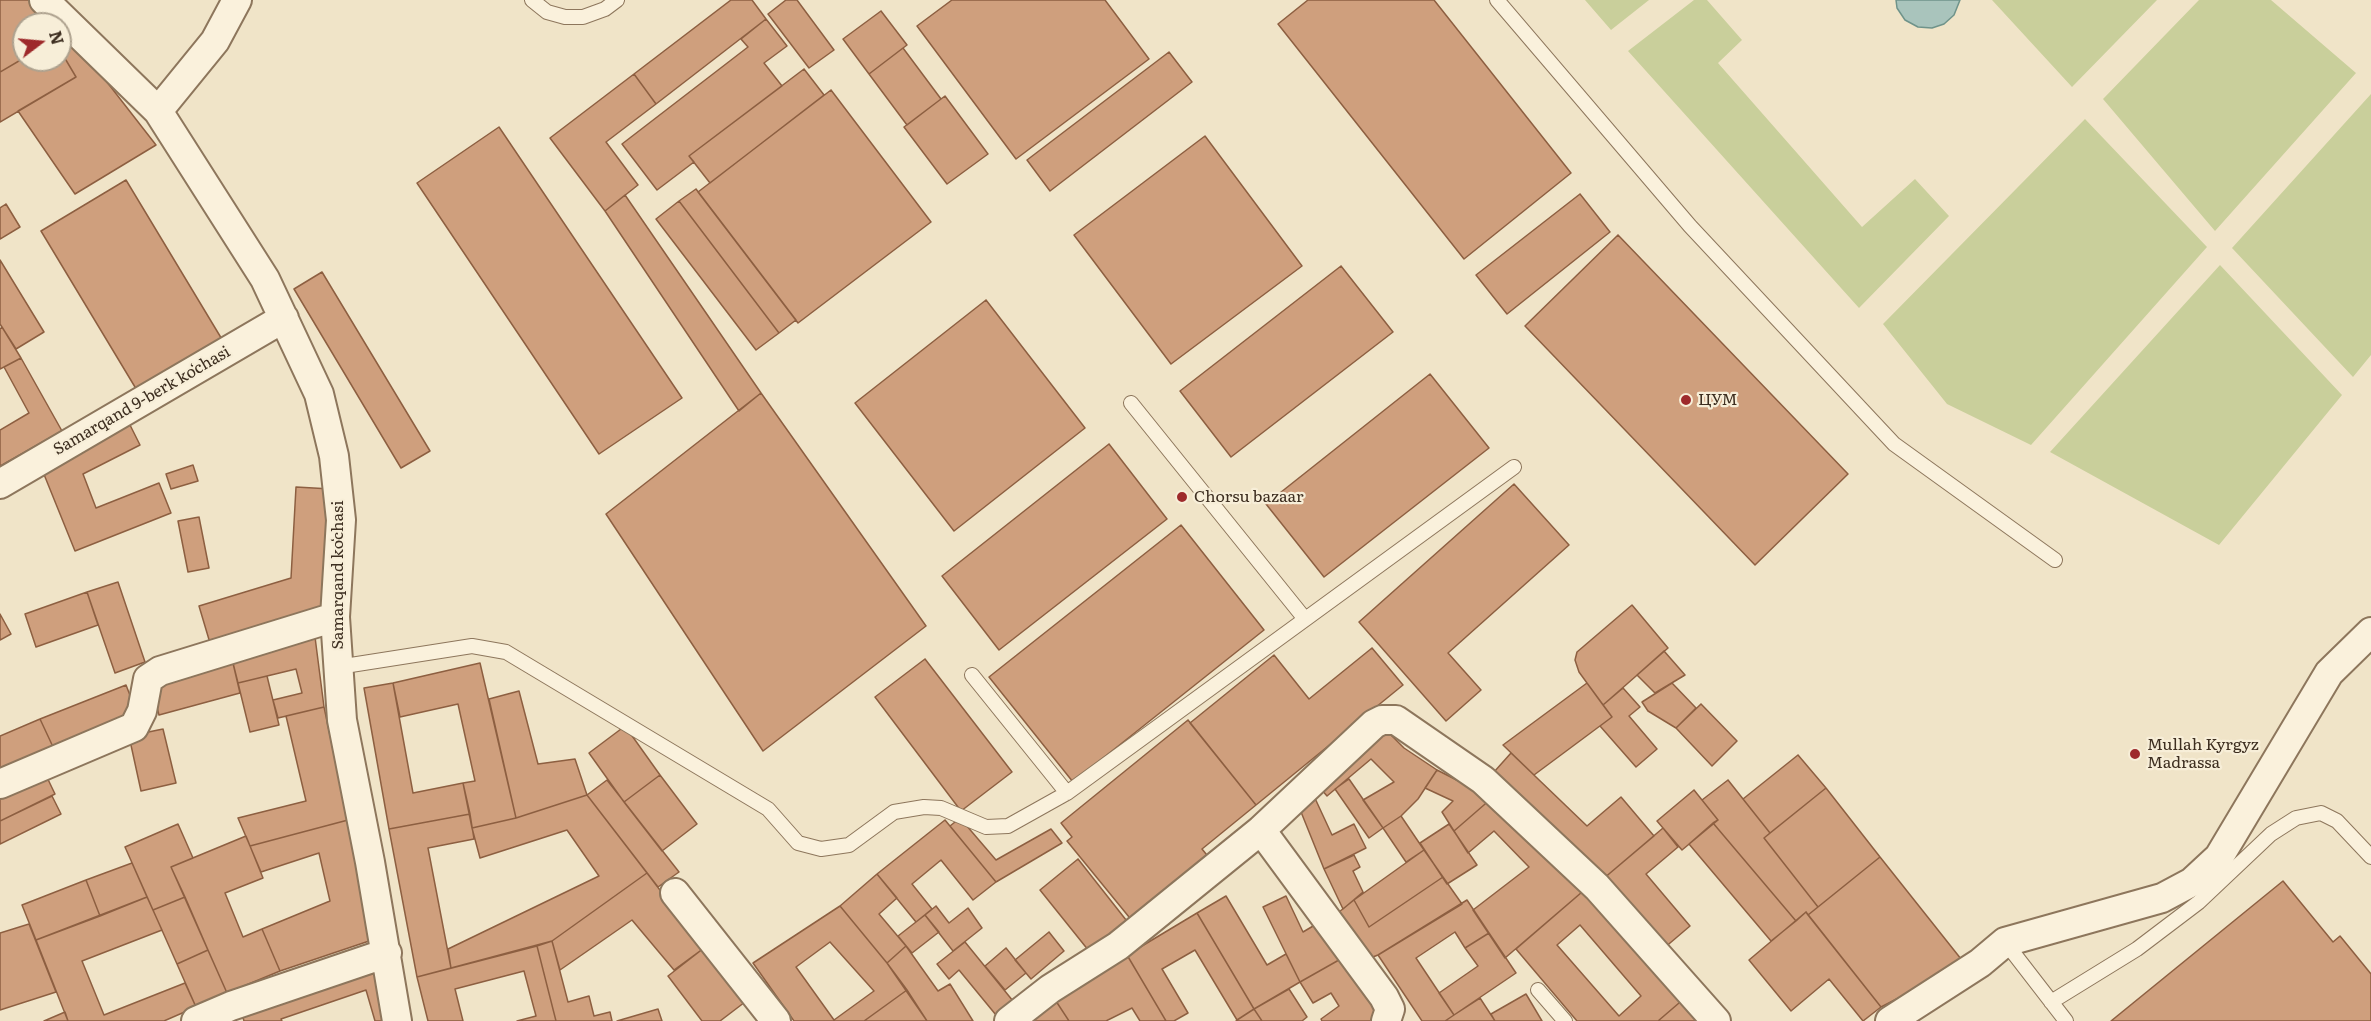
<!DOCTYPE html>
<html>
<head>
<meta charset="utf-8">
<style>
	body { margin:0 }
	#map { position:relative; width:2371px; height:1021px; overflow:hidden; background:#f0e4c8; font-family:Literata,serif }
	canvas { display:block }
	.north { position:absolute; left:12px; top:12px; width:60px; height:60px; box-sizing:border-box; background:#f7eed8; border:2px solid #ada18e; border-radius:50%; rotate:74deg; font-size:16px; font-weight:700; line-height:24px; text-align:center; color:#3d2e20 }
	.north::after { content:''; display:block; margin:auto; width:21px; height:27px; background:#9e2a2b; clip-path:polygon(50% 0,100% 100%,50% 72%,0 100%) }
</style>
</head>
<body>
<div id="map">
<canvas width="2371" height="1021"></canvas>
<div class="north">N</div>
</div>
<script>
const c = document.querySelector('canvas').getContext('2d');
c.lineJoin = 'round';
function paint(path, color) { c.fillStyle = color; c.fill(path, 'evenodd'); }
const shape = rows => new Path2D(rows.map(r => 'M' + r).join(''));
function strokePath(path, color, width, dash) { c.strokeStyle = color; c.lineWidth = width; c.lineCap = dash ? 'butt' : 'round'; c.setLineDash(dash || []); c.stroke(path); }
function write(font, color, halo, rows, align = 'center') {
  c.font = font + ' Literata,serif'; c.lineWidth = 4.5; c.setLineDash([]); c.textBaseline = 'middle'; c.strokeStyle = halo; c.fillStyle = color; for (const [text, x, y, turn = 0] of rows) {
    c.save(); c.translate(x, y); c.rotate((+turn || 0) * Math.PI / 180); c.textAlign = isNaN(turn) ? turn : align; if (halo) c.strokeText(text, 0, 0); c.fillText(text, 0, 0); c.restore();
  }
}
paint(shape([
	[1585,0,1649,0,1611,30],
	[1694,0,1707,0,1742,40,1718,63,1862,227,1915,179,1949,216,1859,308,1628,51],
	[1992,0,2157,0,2072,87],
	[2199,0,2271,0,2356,73,2215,231,2103,99],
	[2371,94,2371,355,2353,377,2232,248],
	[2085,119,2207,247,2031,445,1947,404,1883,324],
	[2220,265,2342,395,2219,545,2050,452]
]), '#c9cf9b');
const water = shape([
	[1896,0,1960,0,1954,15,1944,24,1932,28,1918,27,1905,20,1897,8,1896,0]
]);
paint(water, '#a9c4bc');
strokePath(water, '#6f938a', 1.5);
const building = shape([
	[0,0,32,0,59,24,24,24,24,58,0,72,0,0],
	[731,0,752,0,766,19,656,104,634,74,731,0],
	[786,0,797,0,834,50,809,68,768,14,786,0],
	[952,0,1105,0,1149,59,1016,159,917,26,952,0],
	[1308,0,1434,0,1571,173,1464,259,1278,24,1308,0],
	[881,11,907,45,869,74,843,39,881,11],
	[766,19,787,46,764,63,782,86,689,156,694,162,657,190,622,144,748,47,741,39,766,19],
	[68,32,156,145,75,194,18,111,76,77,60,50,60,36,68,32],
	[903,48,941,99,907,125,869,74,903,48],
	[60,50,76,77,0,122,0,72,24,58,24,60,60,60,60,50],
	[1169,52,1192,82,1050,191,1027,160,1169,52],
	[804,69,824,95,710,183,689,156,804,69],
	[634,74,656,104,606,142,638,185,605,211,550,138,634,74],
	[831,90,931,222,798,323,698,192,831,90],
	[945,96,988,154,947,184,904,127,945,96],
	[499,127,682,398,599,454,417,183,499,127],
	[1205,136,1302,266,1171,364,1074,235,1205,136],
	[126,180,223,341,138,392,41,231,126,180],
	[696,189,796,320,779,333,679,201,696,189],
	[1580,194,1610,232,1507,314,1476,275,1580,194],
	[625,195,761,393,739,411,605,211,625,195],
	[679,201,779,333,756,350,656,219,679,201],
	[6,204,20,227,0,239,0,208,6,204],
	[1618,235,1848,474,1755,565,1525,326,1618,235],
	[0,260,44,332,16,349,0,324,0,260],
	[1341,266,1393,332,1231,457,1180,391,1341,266],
	[322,272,430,451,401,468,294,289,322,272],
	[986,300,1085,428,954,531,855,403,986,300],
	[2,327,21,358,0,369,0,329,2,327],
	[21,358,62,431,0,466,0,430,29,413,4,367,21,358],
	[1430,374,1489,448,1324,577,1266,504,1430,374],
	[761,393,926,626,763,751,606,514,761,393],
	[129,423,140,445,83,474,96,508,159,483,171,513,75,551,41,467,129,423],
	[1109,444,1167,519,999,650,942,576,1109,444],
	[193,465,198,481,171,489,166,474,193,465],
	[1514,484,1569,545,1448,653,1481,690,1446,721,1359,622,1514,484],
	[296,487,331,489,325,608,210,643,199,606,291,578,296,487],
	[199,517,209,568,188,572,178,521,199,517],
	[1181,525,1264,630,1073,782,989,677,1181,525],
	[118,582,145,662,115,673,87,592,118,582],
	[87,592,98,625,36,647,25,614,87,592],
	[1632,605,1668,648,1603,705,1579,672,1575,660,1577,652,1632,605],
	[0,614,11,634,0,640,0,614],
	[315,637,324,707,278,718,273,700,302,693,296,669,238,683,232,659,315,637],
	[1372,648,1403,685,1256,805,1190,723,1274,655,1309,699,1372,648],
	[1664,651,1685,675,1655,693,1637,675,1664,651],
	[232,659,240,693,159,715,150,681,232,659],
	[925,659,1012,772,961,811,875,697,925,659],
	[480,663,516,818,472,828,463,783,475,781,458,704,400,717,393,683,480,663],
	[267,676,279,725,250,732,238,683,267,676],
	[393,683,413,793,463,783,470,814,389,829,364,688,393,683],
	[1587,683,1612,717,1534,775,1503,745,1587,683],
	[1672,683,1696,708,1676,728,1648,711,1642,702,1672,683],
	[126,685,138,716,54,749,40,719,126,685],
	[1623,688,1640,707,1629,716,1657,749,1636,767,1600,726,1612,717,1603,705,1623,688],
	[519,691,538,764,575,759,587,795,516,818,489,699,519,691],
	[1701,704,1737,741,1712,766,1676,728,1701,704],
	[324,707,348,820,250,846,238,818,306,801,286,716,324,707],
	[40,719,54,749,0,774,0,736,40,719],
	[1188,720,1256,805,1202,849,1215,865,1138,928,1067,841,1072,837,1061,823,1188,720],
	[625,726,660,775,624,802,589,753,625,726],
	[1382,726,1404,748,1437,770,1418,799,1401,816,1383,828,1363,800,1394,782,1371,759,1327,796,1315,782,1382,726],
	[163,729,176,783,141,791,129,736,163,729],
	[1511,753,1587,826,1621,797,1654,836,1603,879,1494,772,1511,753],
	[1798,755,1826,788,1770,833,1743,799,1798,755],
	[43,769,55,794,0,821,0,791,43,769],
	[1437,770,1492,798,1454,831,1442,812,1453,801,1425,788,1437,770],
	[660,775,697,824,662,851,624,802,660,775],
	[1349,779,1383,828,1369,838,1335,789,1349,779],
	[607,780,679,872,658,887,587,795,607,780],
	[1728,780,1770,833,1764,838,1818,907,1808,915,1806,912,1796,921,1713,823,1718,820,1702,800,1728,780],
	[1826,788,1880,857,1818,907,1764,838,1826,788],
	[1694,790,1718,820,1682,850,1657,821,1694,790],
	[1313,794,1332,835,1354,824,1366,848,1324,869,1297,802,1313,794],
	[587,795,647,873,552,941,451,968,448,949,599,876,567,830,480,858,472,828,516,818,587,795],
	[52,796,61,814,0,844,0,821,52,796],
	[1492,798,1589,886,1505,958,1473,910,1529,867,1494,831,1468,853,1454,831,1492,798],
	[470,814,474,839,428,848,451,968,417,977,389,829,470,814],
	[1401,816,1424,850,1406,862,1383,828,1401,816],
	[960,818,996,860,1051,829,1062,843,996,882,950,826,960,818],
	[348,820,375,939,280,971,262,929,330,901,319,853,261,872,250,846,348,820],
	[945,820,996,882,973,900,941,860,912,884,932,909,916,922,877,874,945,820],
	[1713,823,1796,921,1771,941,1689,844,1713,823],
	[178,824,193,858,171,867,185,897,153,910,125,847,178,824],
	[1449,824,1477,865,1447,884,1420,843,1449,824],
	[1663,828,1678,847,1646,874,1690,926,1663,949,1603,879,1663,828],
	[246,836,263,878,225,893,243,937,262,929,280,971,227,993,171,867,246,836],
	[1424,850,1443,877,1369,927,1354,900,1424,850],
	[1354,855,1360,867,1353,871,1363,892,1343,909,1324,869,1354,855],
	[1880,857,1965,964,1881,1007,1808,915,1880,857],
	[1078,859,1130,925,1093,956,1040,890,1078,859],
	[132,863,147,897,100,916,86,880,132,863],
	[647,873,704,948,674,970,632,920,560,970,552,941,647,873],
	[877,874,897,898,879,914,906,946,887,963,840,906,877,874],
	[1443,877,1462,904,1378,955,1365,960,1339,912,1354,900,1369,927,1443,877],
	[86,880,100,916,36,940,22,905,86,880],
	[2283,881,2333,942,2340,936,2371,974,2371,1021,2111,1021,2283,881],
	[1589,886,1686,997,1658,1021,1577,1021,1516,949,1589,886],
	[1580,925,1641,996,1619,1016,1557,945,1580,925],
	[1226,896,1267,965,1286,954,1300,982,1254,1009,1197,913,1226,896],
	[1286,896,1303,932,1325,919,1346,956,1300,982,1263,907,1286,896],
	[147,897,162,930,82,961,104,1015,185,983,196,1007,164,1021,68,1021,36,940,147,897],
	[185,897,208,950,177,964,153,910,185,897],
	[1467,900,1489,933,1465,948,1455,932,1416,958,1454,1015,1445,1021,1422,1021,1378,955,1467,900],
	[840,906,887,963,907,990,864,1021,794,1021,753,963,840,906],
	[830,942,874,991,834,1020,796,967,830,942],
	[936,906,949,923,968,908,982,928,953,951,925,915,936,906],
	[1806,912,1881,1007,1863,1021,1829,979,1791,1011,1749,960,1806,912],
	[1197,913,1254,1009,1237,1020,1195,950,1162,969,1188,1013,1174,1021,1166,1021,1127,955,1197,913],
	[925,915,939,932,912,953,898,936,925,915],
	[29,924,56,992,0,1010,0,933,29,924],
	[1049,932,1064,951,1031,979,1015,960,1049,932],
	[1489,933,1516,973,1454,1015,1439,993,1478,966,1465,948,1489,933],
	[552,941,568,1002,589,996,594,1016,610,1012,612,1021,556,1021,537,946,552,941],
	[965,942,1013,1001,996,1015,959,970,949,979,937,964,965,942],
	[537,946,556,1021,517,1021,536,1016,524,971,455,989,463,1021,428,1021,417,977,537,946],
	[906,946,938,991,950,984,973,1021,927,1021,887,963,906,946],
	[704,948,745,1002,720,1021,702,1021,668,976,704,948],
	[1006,948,1026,973,1005,990,985,966,1006,948],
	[208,950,227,993,196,1007,177,964,208,950],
	[1127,955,1166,1021,1140,1021,1132,1008,1106,1021,1069,1021,1052,995,1127,955],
	[1346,956,1385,1013,1374,1021,1322,1021,1321,1019,1339,1006,1331,993,1313,1003,1300,982,1346,956],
	[377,961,387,1021,375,1021,366,990,281,1019,282,1021,244,1021,240,1008,377,961],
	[1289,989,1307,1017,1302,1021,1262,1021,1254,1009,1289,989],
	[907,990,927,1021,864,1021,907,990],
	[1526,994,1542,1021,1495,1021,1491,1014,1526,994],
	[1052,995,1069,1021,1018,1021,1052,995],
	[1686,997,1706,1021,1658,1021,1686,997],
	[1480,998,1495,1021,1445,1021,1454,1015,1480,998],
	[658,1009,662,1021,617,1021,658,1009],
	[1254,1009,1262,1021,1236,1021,1237,1020,1254,1009],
	[65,1012,68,1021,44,1021,65,1012]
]);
paint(building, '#cf9f7d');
strokePath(building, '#8d5f41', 1.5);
const service = shape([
	[532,0,547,12,565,17,583,17,605,9,617,0],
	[1497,0,1690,226,1894,444,2055,560],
	[1131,403,1305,619],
	[338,667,472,646,506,652,768,809,798,843,821,849,849,845,894,812,924,807,941,808,986,827,1008,826,1067,793,1514,467],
	[972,675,1067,793],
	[2005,942,2066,1021],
	[1538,990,1565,1021],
	[2051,1002,2137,949,2199,902,2271,834,2296,818,2321,813,2337,821,2371,857]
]);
const minor = shape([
	[44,0,158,111,265,279,319,394,334,456,341,520,335,617,342,720,370,862,397,1021],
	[158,111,215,41,237,0],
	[0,484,284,318],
	[0,784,134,727,142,711,148,679,160,671,335,617],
	[1261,830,1384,997,1390,1009,1386,1021],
	[675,893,776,1021],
	[196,1021,231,1006,387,953],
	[1009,1021,1050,989,1118,946,1261,830,1374,724,1382,720,1396,720,1483,780,1597,887,1716,1021],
	[1890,1021,1980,963,2005,942,2162,898,2192,882,2219,857,2329,673,2371,632]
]);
strokePath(service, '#8d765c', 16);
strokePath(minor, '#8d765c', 32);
strokePath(service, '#faf1dc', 14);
strokePath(minor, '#faf1dc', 28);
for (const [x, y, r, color] of [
	[1686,400,6,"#9e2a2b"],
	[1182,497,6,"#9e2a2b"],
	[2135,754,6,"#9e2a2b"]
]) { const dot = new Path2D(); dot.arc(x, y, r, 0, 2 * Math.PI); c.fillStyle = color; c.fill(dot); strokePath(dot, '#f7eed8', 2); }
write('16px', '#3d2e20', '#f7eed8', [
	["ЦУМ",1698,400],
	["Chorsu bazaar",1194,497],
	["Mullah Kyrgyz",2147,745],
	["Madrassa",2147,763]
], 'left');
write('16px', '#3d2e20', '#f7eed8', [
	["Samarqand 9-berk koʻchasi",142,401,-30],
	["Samarqand koʻchasi",338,575,-90]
]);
</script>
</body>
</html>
